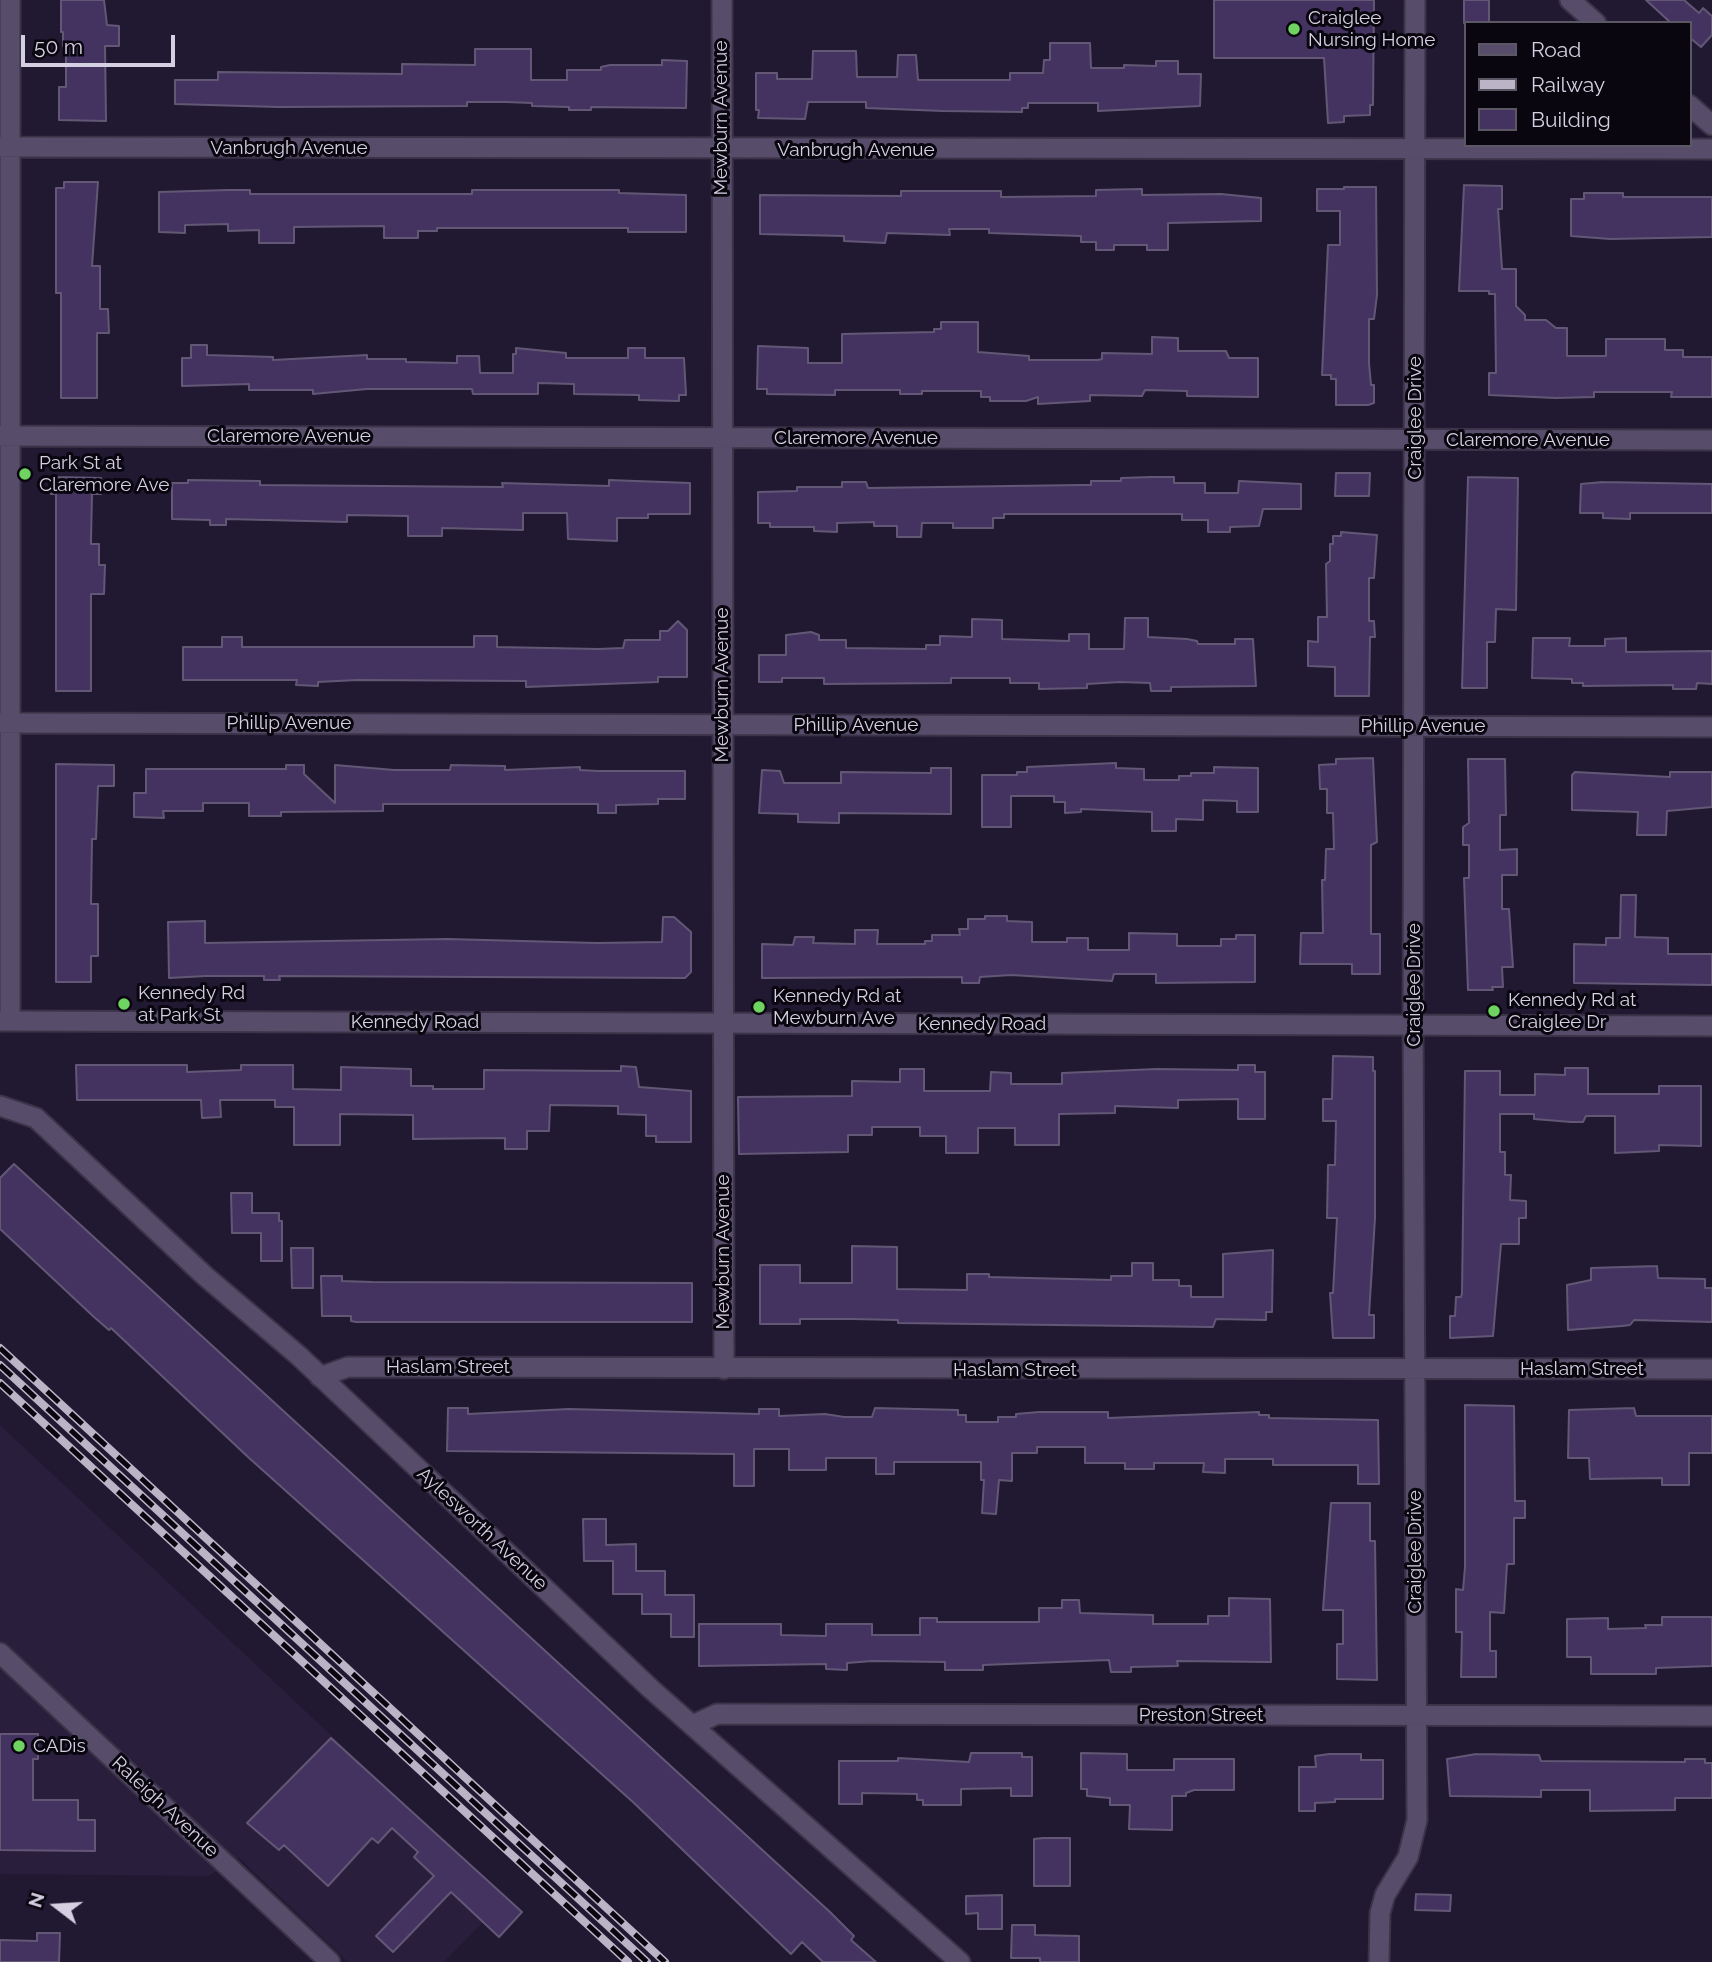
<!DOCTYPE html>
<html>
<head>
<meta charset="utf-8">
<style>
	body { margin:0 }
	#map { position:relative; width:1712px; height:1962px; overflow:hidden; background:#211831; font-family:Raleway,sans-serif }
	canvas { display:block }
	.legend { position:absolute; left:1464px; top:21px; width:228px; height:126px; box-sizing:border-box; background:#090610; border:2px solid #5b5764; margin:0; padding:9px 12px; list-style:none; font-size:21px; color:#d5d0e1 }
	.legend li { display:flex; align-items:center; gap:14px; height:35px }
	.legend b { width:35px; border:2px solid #5b5764 }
	.north { position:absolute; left:21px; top:1871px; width:70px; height:70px; -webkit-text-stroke:5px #090610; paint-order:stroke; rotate:287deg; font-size:19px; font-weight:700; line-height:28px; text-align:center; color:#d5d0e1 }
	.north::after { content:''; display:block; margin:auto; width:24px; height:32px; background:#d5d0e1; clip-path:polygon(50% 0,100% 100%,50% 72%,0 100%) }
	.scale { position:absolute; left:21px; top:35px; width:154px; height:32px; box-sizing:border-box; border:4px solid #d5d0e1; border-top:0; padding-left:9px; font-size:21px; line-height:24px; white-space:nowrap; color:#d5d0e1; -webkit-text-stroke:5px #090610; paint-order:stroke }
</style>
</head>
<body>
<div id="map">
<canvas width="1712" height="1962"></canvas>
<ul class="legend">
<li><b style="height:9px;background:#574d6a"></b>Road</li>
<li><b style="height:9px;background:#bab4c6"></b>Railway</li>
<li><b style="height:19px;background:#443361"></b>Building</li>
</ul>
<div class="north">N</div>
<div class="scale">50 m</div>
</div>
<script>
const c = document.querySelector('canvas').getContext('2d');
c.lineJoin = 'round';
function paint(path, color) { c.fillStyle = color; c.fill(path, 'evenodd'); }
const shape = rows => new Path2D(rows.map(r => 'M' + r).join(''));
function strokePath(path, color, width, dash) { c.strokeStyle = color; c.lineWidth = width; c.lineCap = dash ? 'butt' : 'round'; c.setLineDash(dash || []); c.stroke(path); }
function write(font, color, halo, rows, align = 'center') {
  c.font = font + ' Raleway,sans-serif'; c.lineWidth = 6; c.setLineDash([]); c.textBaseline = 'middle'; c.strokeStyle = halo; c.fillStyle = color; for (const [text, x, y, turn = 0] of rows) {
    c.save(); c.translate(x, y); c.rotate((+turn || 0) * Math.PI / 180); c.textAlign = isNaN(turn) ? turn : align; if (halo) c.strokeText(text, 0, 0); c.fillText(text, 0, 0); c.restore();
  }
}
paint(shape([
	[0,1425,506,1899,444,1962,348,1962,239,1858,208,1876,0,1874]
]), '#2a1e3d');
const building = shape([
	[61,0,104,0,107,25,119,26,119,46,105,46,106,121,59,120,59,87,66,87,66,46,63,46,63,32,61,32,61,0],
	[1214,0,1374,0,1373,105,1370,105,1370,115,1344,116,1344,122,1328,123,1324,58,1214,58,1214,0],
	[1464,0,1489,0,1489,23,1464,23,1464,0],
	[1646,0,1684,0,1699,13,1703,8,1712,16,1712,35,1701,47,1689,37,1689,23,1671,23,1646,0],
	[1050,43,1090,43,1091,68,1124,68,1124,65,1156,66,1156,61,1178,61,1178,74,1201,74,1200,106,1098,111,1098,103,1028,103,1028,108,1022,108,1022,112,943,111,866,108,866,102,808,102,805,119,758,118,759,110,756,110,756,73,777,73,777,79,812,79,813,51,856,51,857,77,897,77,898,55,916,55,918,80,1010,80,1010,73,1043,73,1044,60,1050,60,1050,43],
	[475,49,531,49,531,80,567,80,567,70,601,70,601,67,610,65,662,65,662,60,687,61,686,108,591,107,591,110,569,110,569,107,532,106,532,103,506,102,467,102,467,106,278,107,175,104,175,80,218,80,218,72,402,74,402,64,475,65,475,49],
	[64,182,98,182,92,266,100,266,100,309,108,309,109,333,97,333,97,398,61,398,61,293,56,293,56,188,64,188,64,182],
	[1464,185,1502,186,1502,209,1498,209,1502,269,1516,269,1516,306,1525,315,1525,320,1546,320,1556,328,1567,328,1567,356,1606,356,1606,339,1665,339,1665,350,1683,350,1683,357,1712,357,1712,397,1671,397,1672,392,1594,392,1594,397,1556,398,1489,395,1489,373,1496,373,1495,294,1489,294,1489,291,1459,291,1464,185],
	[1344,187,1376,187,1377,295,1374,319,1369,319,1369,363,1371,385,1374,385,1374,403,1368,405,1336,405,1336,379,1331,379,1331,375,1322,375,1328,245,1340,245,1340,211,1317,211,1317,189,1344,189,1344,187],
	[1142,189,1142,195,1221,194,1261,198,1261,221,1168,223,1168,250,1147,250,1147,245,1114,245,1114,250,1096,250,1096,242,1081,242,1081,236,989,233,989,229,949,229,950,235,887,233,885,243,844,241,844,236,760,234,760,195,901,196,901,191,1001,191,1001,197,1096,196,1096,190,1142,189],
	[228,190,250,190,250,194,472,194,472,190,619,190,619,193,686,195,686,232,628,232,628,228,437,228,437,231,418,231,418,238,384,238,384,226,294,227,294,243,259,243,259,230,228,231,228,224,185,225,185,233,159,232,159,192,228,190],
	[1584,193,1623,193,1623,197,1712,197,1712,237,1610,239,1571,236,1571,199,1584,199,1584,193],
	[941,322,978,322,978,352,1029,356,1029,360,1098,360,1102,359,1102,353,1152,354,1152,337,1178,338,1178,351,1226,351,1229,358,1258,358,1258,397,1187,396,1187,391,1145,390,1142,396,1090,395,1090,401,1038,404,1038,397,1026,401,990,401,990,397,981,397,981,391,922,391,922,394,900,394,900,390,835,390,835,395,767,394,767,389,757,389,758,346,808,348,808,363,842,363,842,334,934,332,934,329,941,329,941,322],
	[191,345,207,345,207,355,273,357,273,360,367,355,367,359,406,359,406,362,457,363,457,356,479,356,480,373,513,373,513,354,516,354,516,348,566,353,566,358,628,358,628,348,645,348,645,358,684,358,686,395,679,395,679,401,639,400,639,395,574,394,574,384,538,383,538,394,473,394,472,389,367,389,313,394,313,390,249,390,249,384,182,386,182,358,191,358,191,345],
	[1336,473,1370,473,1369,496,1335,496,1336,473],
	[56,477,101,478,101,494,92,494,91,540,91,544,99,544,99,565,105,565,104,594,91,594,91,691,56,691,56,494,51,494,51,479,56,477],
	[1151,477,1174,477,1174,483,1205,483,1205,493,1238,493,1239,481,1301,484,1301,509,1263,509,1259,526,1230,527,1230,532,1208,532,1208,520,1182,520,1182,514,1004,514,1004,518,993,518,993,528,953,528,953,523,922,523,921,537,897,537,897,526,874,526,874,522,837,523,837,532,814,531,814,527,770,527,770,523,758,523,758,492,797,491,797,487,842,487,842,482,866,482,868,488,1081,485,1091,485,1091,481,1121,481,1121,478,1151,477],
	[1468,477,1518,478,1516,610,1496,609,1495,642,1487,642,1487,688,1462,688,1468,477],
	[188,480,260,481,260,485,503,487,502,483,609,486,609,480,690,483,690,514,648,514,648,518,617,518,617,541,568,539,567,513,523,513,523,530,442,528,442,536,408,536,408,516,347,515,347,522,226,519,226,525,210,525,210,520,172,519,172,483,188,483,188,480],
	[1603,482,1712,484,1712,513,1630,513,1630,519,1603,518,1603,513,1580,513,1581,484,1603,482],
	[1341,532,1377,535,1374,578,1369,578,1369,621,1374,621,1375,637,1370,637,1369,696,1335,696,1335,667,1308,666,1308,641,1318,642,1318,617,1327,617,1326,564,1330,561,1330,544,1333,544,1333,536,1341,536,1341,532],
	[1125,618,1148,618,1148,637,1187,639,1197,641,1198,644,1235,644,1235,639,1253,639,1256,686,1171,687,1171,691,1151,691,1150,683,1120,682,1087,684,1087,688,1039,689,1039,683,1010,683,1010,678,951,678,951,683,824,684,824,678,782,678,782,682,759,682,759,655,786,655,786,635,811,632,819,635,819,640,846,640,846,648,926,649,926,645,940,645,940,636,972,637,972,619,1002,620,1002,639,1069,641,1069,634,1089,634,1089,649,1124,649,1125,618],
	[678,621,687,630,687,677,658,677,658,682,526,687,526,681,357,680,318,682,318,686,296,685,297,680,183,680,183,647,222,647,222,637,242,637,242,647,474,647,474,636,497,636,497,647,598,649,623,648,625,640,660,640,660,631,668,631,678,621],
	[1533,638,1570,638,1569,646,1605,646,1605,639,1626,638,1626,652,1712,651,1712,684,1697,683,1696,689,1673,689,1673,685,1583,686,1583,683,1572,683,1572,679,1532,678,1533,638],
	[1373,758,1377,842,1371,845,1371,934,1380,934,1380,974,1352,974,1352,964,1300,964,1301,933,1323,933,1322,880,1325,880,1326,849,1334,849,1333,813,1327,813,1327,789,1320,789,1319,765,1336,764,1336,759,1373,758],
	[1468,759,1505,759,1506,815,1500,815,1500,850,1517,849,1517,875,1502,875,1502,909,1509,909,1513,967,1502,967,1503,987,1492,987,1493,990,1468,990,1464,878,1469,878,1469,845,1463,845,1463,827,1469,823,1468,759],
	[1116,763,1116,768,1144,769,1144,780,1179,780,1179,776,1191,776,1191,773,1214,773,1214,767,1258,768,1258,812,1237,812,1237,801,1203,800,1203,820,1176,819,1176,831,1152,831,1152,812,1081,809,1081,812,1065,813,1065,802,1054,802,1054,796,1011,796,1011,827,982,827,982,775,1017,775,1017,772,1027,772,1027,767,1116,763],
	[56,764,114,765,114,786,98,786,96,839,92,839,91,904,98,904,98,956,91,956,91,982,56,982,56,764],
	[286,765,304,765,304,774,335,803,335,765,394,770,450,770,451,765,505,766,505,770,580,767,580,770,598,771,685,771,685,799,658,799,658,804,616,805,616,813,598,813,598,804,383,804,383,811,281,812,281,816,249,816,249,803,203,803,203,811,163,811,164,818,134,817,134,793,146,793,146,769,286,769,286,765],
	[931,768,951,768,951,814,839,813,839,823,798,822,798,814,759,813,762,770,780,771,784,783,841,783,841,772,931,773,931,768],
	[1575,772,1670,777,1670,772,1712,772,1712,807,1667,811,1666,835,1637,835,1638,812,1572,810,1572,775,1575,772],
	[1621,895,1636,895,1635,937,1668,938,1668,954,1712,954,1712,985,1574,983,1574,944,1606,945,1606,938,1620,938,1621,895],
	[985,916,1007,916,1007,921,1032,922,1032,942,1067,942,1067,938,1088,938,1088,950,1129,950,1129,933,1177,934,1177,946,1221,946,1221,939,1236,939,1236,935,1255,935,1255,982,1156,983,1156,974,1114,974,1112,981,1011,975,980,977,979,983,962,983,962,977,762,978,762,944,793,945,795,937,814,937,813,943,855,944,855,930,878,930,877,944,925,944,925,941,932,941,932,935,960,935,959,929,968,929,968,919,985,919,985,916],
	[663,917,674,917,691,932,691,972,685,978,279,976,280,980,264,980,264,976,206,976,169,978,168,922,205,921,205,943,447,939,597,943,662,942,663,917],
	[1333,1056,1373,1057,1373,1071,1375,1071,1375,1218,1369,1315,1374,1315,1374,1338,1333,1338,1330,1293,1333,1293,1337,1218,1327,1218,1328,1165,1335,1165,1336,1121,1323,1121,1323,1099,1332,1099,1333,1056],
	[76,1065,187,1065,187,1072,241,1070,241,1065,293,1065,293,1089,341,1090,341,1067,411,1069,411,1086,433,1086,433,1089,484,1089,484,1070,621,1071,621,1066,636,1067,639,1087,691,1091,691,1142,656,1142,656,1136,646,1136,646,1115,618,1114,618,1106,550,1105,549,1131,527,1131,527,1149,505,1149,505,1138,413,1139,413,1115,340,1114,340,1145,294,1145,294,1107,275,1107,275,1100,220,1100,221,1117,202,1118,201,1100,77,1100,76,1065],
	[1238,1065,1255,1065,1255,1072,1265,1072,1265,1119,1238,1119,1238,1099,1178,1100,1178,1108,1115,1106,1115,1113,1059,1114,1059,1145,1015,1145,1015,1128,978,1128,978,1153,946,1153,946,1136,920,1136,920,1127,872,1127,872,1135,848,1135,848,1152,739,1154,738,1097,852,1096,852,1081,900,1082,900,1069,924,1069,924,1091,990,1091,991,1072,1011,1073,1011,1084,1062,1084,1062,1073,1157,1069,1238,1070,1238,1065],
	[1565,1068,1588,1068,1588,1094,1659,1094,1659,1086,1701,1086,1701,1146,1659,1145,1659,1151,1615,1153,1615,1116,1586,1116,1583,1122,1571,1122,1534,1119,1534,1114,1500,1114,1500,1152,1505,1152,1505,1175,1511,1175,1510,1200,1526,1201,1526,1218,1519,1218,1519,1244,1501,1244,1493,1336,1450,1338,1450,1316,1455,1316,1456,1297,1461,1297,1462,1293,1465,1071,1500,1071,1500,1095,1535,1095,1535,1074,1565,1075,1565,1068],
	[14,1164,830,1912,854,1936,851,1940,876,1962,823,1962,802,1942,791,1954,634,1803,248,1457,111,1328,109,1330,94,1317,0,1229,0,1178,14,1164],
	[231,1193,252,1193,252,1213,279,1213,279,1221,282,1221,282,1261,261,1261,261,1233,232,1233,231,1193],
	[852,1246,897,1247,897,1289,967,1290,967,1274,989,1274,989,1277,1111,1280,1111,1276,1132,1276,1132,1263,1153,1263,1153,1280,1179,1280,1179,1286,1191,1286,1191,1297,1223,1297,1223,1254,1273,1250,1272,1312,1266,1312,1266,1320,1216,1319,1213,1327,898,1323,898,1320,852,1319,800,1319,800,1324,760,1324,760,1265,800,1265,800,1283,852,1283,852,1246],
	[291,1248,313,1248,313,1288,292,1288,291,1248],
	[1657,1266,1658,1278,1705,1279,1705,1288,1712,1288,1712,1322,1634,1320,1630,1325,1622,1326,1568,1330,1567,1285,1591,1280,1591,1268,1657,1266],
	[321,1276,342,1276,342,1281,372,1282,692,1283,692,1322,356,1322,351,1321,351,1316,322,1316,321,1276],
	[1465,1405,1514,1406,1515,1501,1525,1501,1525,1518,1514,1518,1514,1564,1507,1564,1504,1613,1490,1612,1490,1651,1496,1651,1496,1677,1461,1677,1462,1632,1456,1632,1456,1589,1463,1590,1465,1567,1465,1405],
	[448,1408,468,1408,468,1414,569,1409,759,1414,759,1409,779,1409,779,1416,825,1414,844,1417,872,1417,875,1408,958,1410,958,1415,966,1415,966,1422,998,1422,998,1417,1016,1417,1016,1414,1039,1412,1108,1412,1108,1418,1259,1412,1259,1415,1269,1415,1269,1418,1378,1420,1379,1484,1358,1484,1358,1465,1273,1465,1273,1459,1225,1459,1225,1473,1203,1472,1204,1463,1154,1463,1154,1469,1125,1469,1125,1463,1085,1463,1085,1447,1037,1447,1037,1453,1012,1453,1012,1481,999,1480,996,1514,982,1513,984,1480,981,1480,981,1462,894,1462,894,1474,876,1474,876,1458,826,1458,826,1470,789,1470,789,1449,754,1449,754,1486,734,1486,734,1454,447,1451,448,1408],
	[1634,1408,1636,1416,1712,1416,1712,1453,1689,1453,1689,1485,1662,1485,1662,1478,1590,1479,1589,1458,1568,1458,1569,1410,1634,1408],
	[1331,1503,1370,1503,1370,1541,1375,1541,1377,1680,1337,1679,1337,1644,1343,1644,1343,1610,1323,1610,1331,1503],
	[583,1519,606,1519,606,1545,636,1544,636,1571,665,1571,665,1595,694,1595,694,1637,671,1637,671,1614,642,1614,642,1594,613,1594,613,1561,584,1561,583,1519],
	[1229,1598,1270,1599,1271,1662,1177,1661,1178,1666,1131,1667,1131,1672,1111,1672,1109,1660,983,1665,983,1670,945,1670,945,1662,872,1661,847,1663,847,1670,826,1669,826,1664,699,1666,699,1624,781,1624,781,1635,826,1636,826,1624,872,1624,872,1635,920,1635,920,1618,937,1618,937,1622,1039,1622,1039,1608,1062,1608,1062,1600,1079,1600,1080,1613,1153,1615,1153,1624,1208,1624,1208,1616,1229,1616,1229,1598],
	[1662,1617,1712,1617,1712,1666,1656,1668,1656,1674,1591,1674,1591,1657,1567,1657,1567,1619,1608,1618,1608,1629,1646,1628,1645,1625,1662,1625,1662,1617],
	[0,1734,38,1734,38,1759,33,1759,33,1800,78,1800,78,1820,95,1820,95,1851,0,1850,0,1734],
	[331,1738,522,1912,499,1937,451,1892,393,1952,376,1936,434,1876,414,1857,418,1852,392,1828,378,1843,372,1838,328,1886,284,1845,279,1850,247,1823,331,1738],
	[971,1753,1022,1753,1022,1757,1032,1757,1032,1796,1011,1796,1011,1788,961,1789,961,1805,923,1805,923,1800,917,1800,917,1794,862,1793,862,1804,839,1804,839,1761,898,1761,898,1758,969,1762,971,1753],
	[1081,1753,1127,1754,1127,1770,1174,1770,1174,1759,1234,1759,1234,1790,1194,1790,1186,1793,1186,1796,1172,1796,1172,1830,1129,1829,1130,1805,1110,1805,1110,1798,1087,1796,1087,1789,1081,1789,1081,1753],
	[1329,1754,1361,1754,1361,1760,1383,1760,1383,1799,1335,1799,1335,1802,1315,1803,1315,1811,1299,1811,1299,1767,1316,1767,1315,1756,1329,1754],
	[1476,1754,1539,1755,1541,1761,1685,1762,1685,1759,1705,1759,1705,1763,1712,1763,1712,1798,1675,1798,1675,1810,1590,1811,1590,1790,1541,1790,1541,1797,1450,1796,1447,1759,1476,1754],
	[1043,1838,1070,1838,1070,1886,1034,1886,1034,1839,1043,1838],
	[1416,1894,1451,1895,1450,1911,1415,1910,1416,1894],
	[1002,1895,1002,1929,978,1929,978,1913,966,1914,966,1896,1002,1895],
	[1012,1925,1035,1925,1035,1935,1079,1936,1079,1962,1040,1962,1040,1958,1011,1958,1012,1925],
	[37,1933,60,1933,59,1962,0,1962,0,1940,37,1941,37,1933]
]);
paint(building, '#443361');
strokePath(building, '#625876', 2);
const minor = shape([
	[10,0,10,1020],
	[722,0,724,1369],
	[1570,0,1596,23],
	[1689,105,1712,125],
	[0,147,1712,149],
	[0,436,1712,440],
	[0,723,1712,727],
	[0,1106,36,1118,205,1276,299,1356,651,1689,960,1962],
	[320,1377,348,1367,1712,1369],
	[693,1725,717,1714,1712,1716],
	[1379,1962,1380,1913,1385,1895,1408,1857,1417,1820,1413,1025,1415,0]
]);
const tertiary = shape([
	[0,1021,1712,1026],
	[0,1653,330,1962]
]);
strokePath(minor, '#3b3448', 23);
strokePath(tertiary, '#3b3448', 23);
strokePath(minor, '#574d6a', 19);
strokePath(tertiary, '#574d6a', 19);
const rail = shape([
	[0,1348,665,1962],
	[0,1365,647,1962],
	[0,1383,628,1962]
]);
strokePath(rail, '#bab4c6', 8);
strokePath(rail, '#090610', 5, [16]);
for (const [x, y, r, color] of [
	[1294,29,7,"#6ed360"],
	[25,474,7,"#6ed360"],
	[124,1004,7,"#6ed360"],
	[759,1007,7,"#6ed360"],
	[1494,1011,7,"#6ed360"],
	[19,1746,7,"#6ed360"]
]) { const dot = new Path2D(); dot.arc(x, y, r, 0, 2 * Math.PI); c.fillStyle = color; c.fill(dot); strokePath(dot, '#090610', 2.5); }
write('19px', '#d5d0e1', '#090610', [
	["Craiglee",1308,18],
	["Nursing Home",1308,40],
	["Park St at",39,463],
	["Claremore Ave",39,485],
	["Kennedy Rd",138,993],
	["at Park St",138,1015],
	["Kennedy Rd at",773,996],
	["Mewburn Ave",773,1018],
	["Kennedy Rd at",1508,1000],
	["Craiglee Dr",1508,1022],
	["CADis",33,1746]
], 'left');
write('19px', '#d5d0e1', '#090610', [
	["Mewburn Avenue",721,118,-90],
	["Vanbrugh Avenue",289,148],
	["Vanbrugh Avenue",856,150],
	["Craiglee Drive",1415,418,-90],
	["Claremore Avenue",289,436],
	["Claremore Avenue",856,438],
	["Claremore Avenue",1528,440],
	["Mewburn Avenue",722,685,-90],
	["Phillip Avenue",289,723],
	["Phillip Avenue",856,725],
	["Phillip Avenue",1423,726],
	["Craiglee Drive",1414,985,-90],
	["Kennedy Road",415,1022],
	["Kennedy Road",982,1024],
	["Mewburn Avenue",723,1252,-90],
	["Haslam Street",448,1367],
	["Haslam Street",1582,1369],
	["Haslam Street",1015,1370],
	["Aylesworth Avenue",482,1529,43],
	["Craiglee Drive",1415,1552,-90],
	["Preston Street",1201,1715],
	["Raleigh Avenue",165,1807,43]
]);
</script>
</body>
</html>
